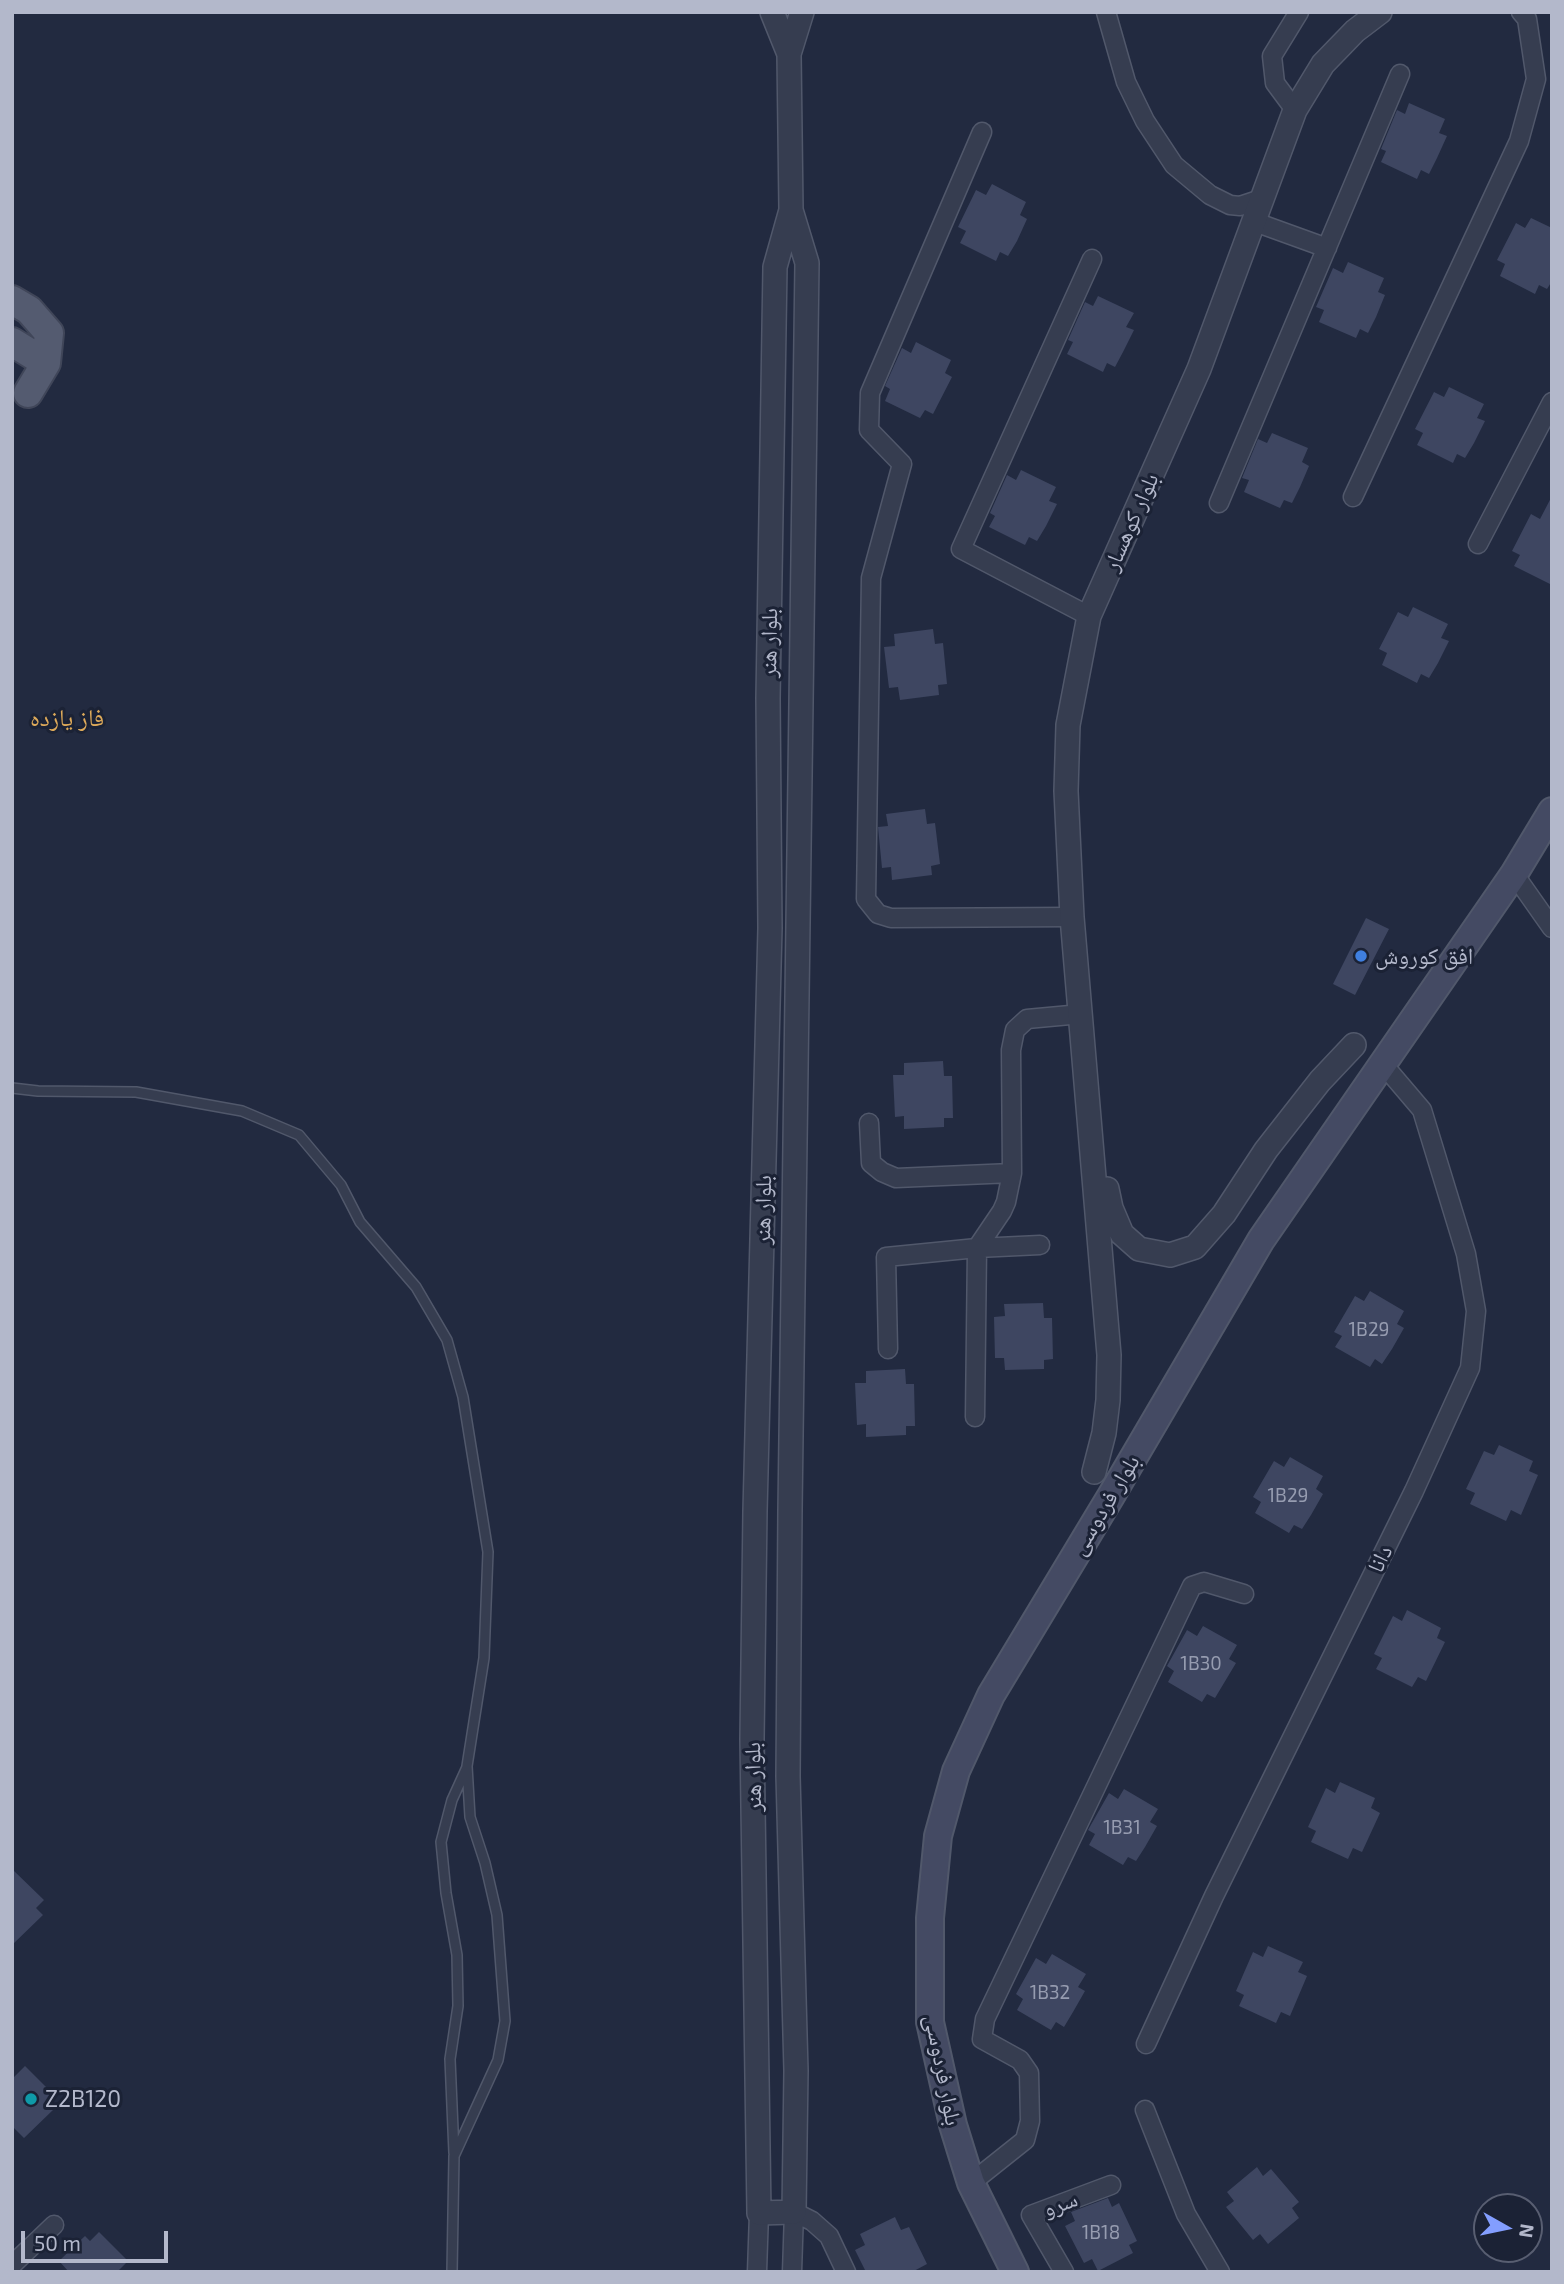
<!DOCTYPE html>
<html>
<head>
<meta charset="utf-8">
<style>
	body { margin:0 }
	#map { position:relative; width:1564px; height:2284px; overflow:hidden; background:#222a40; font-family:"Exo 2",sans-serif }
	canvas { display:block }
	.frame { position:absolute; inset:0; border:14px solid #b3b8cb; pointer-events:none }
	.north { position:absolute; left:1473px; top:2193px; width:70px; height:70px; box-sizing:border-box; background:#1b2235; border:2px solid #585e71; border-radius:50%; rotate:99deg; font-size:19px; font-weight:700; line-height:28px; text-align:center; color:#b3b8cb }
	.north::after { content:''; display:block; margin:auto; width:24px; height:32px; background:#839eff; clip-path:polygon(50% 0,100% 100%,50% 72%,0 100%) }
	.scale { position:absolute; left:21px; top:2231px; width:147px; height:32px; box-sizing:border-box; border:4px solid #b3b8cb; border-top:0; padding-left:9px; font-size:21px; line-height:24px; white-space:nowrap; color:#b3b8cb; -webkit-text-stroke:5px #1b2235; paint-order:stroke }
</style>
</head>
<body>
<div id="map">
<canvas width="1564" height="2284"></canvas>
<div class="frame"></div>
<div class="north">N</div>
<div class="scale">50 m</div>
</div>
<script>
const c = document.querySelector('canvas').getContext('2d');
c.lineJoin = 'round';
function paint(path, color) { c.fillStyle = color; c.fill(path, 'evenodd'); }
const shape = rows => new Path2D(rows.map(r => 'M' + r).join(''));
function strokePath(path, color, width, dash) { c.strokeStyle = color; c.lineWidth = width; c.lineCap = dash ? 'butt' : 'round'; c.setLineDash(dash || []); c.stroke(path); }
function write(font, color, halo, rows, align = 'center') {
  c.font = font + ' "Exo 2","Noto Naskh Arabic",sans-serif'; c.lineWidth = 6; c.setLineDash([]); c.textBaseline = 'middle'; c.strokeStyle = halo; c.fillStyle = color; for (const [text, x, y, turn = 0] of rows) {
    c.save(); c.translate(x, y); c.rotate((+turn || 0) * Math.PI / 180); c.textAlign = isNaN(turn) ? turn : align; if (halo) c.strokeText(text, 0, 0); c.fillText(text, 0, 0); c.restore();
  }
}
paint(shape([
	[1409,103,1445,119,1439,133,1447,136,1437,158,1429,174,1421,170,1417,179,1381,162,1386,151,1381,149,1397,110,1405,114],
	[992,184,1026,202,1020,215,1027,219,1017,241,1008,256,1000,252,996,261,960,243,966,231,958,227,976,190,986,195],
	[1531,218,1552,228,1552,281,1547,289,1539,285,1535,294,1500,276,1505,264,1497,260,1516,223,1525,228],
	[1348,262,1384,278,1378,292,1385,295,1376,317,1368,333,1360,329,1356,338,1319,322,1324,310,1316,307,1333,268,1343,273],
	[1098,296,1134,313,1126,327,1134,330,1123,352,1115,367,1107,363,1103,372,1067,354,1073,342,1068,340,1085,302,1093,306],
	[916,342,951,360,945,373,952,377,933,414,925,410,920,418,885,401,890,389,885,386,902,348,911,353],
	[1449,387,1484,404,1477,418,1485,421,1474,443,1465,458,1457,454,1453,463,1417,445,1423,433,1415,429,1434,392,1444,397],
	[1272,433,1308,448,1302,462,1309,466,1300,487,1292,503,1284,500,1280,508,1244,492,1249,480,1242,478,1258,439,1267,443],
	[1021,470,1056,487,1049,501,1057,504,1046,526,1037,541,1029,537,1025,545,989,527,995,516,990,513,1007,475,1016,480],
	[1552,496,1552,585,1514,566,1520,555,1512,551,1531,514,1540,519],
	[1413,607,1448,624,1441,638,1449,641,1438,663,1429,678,1421,674,1417,683,1382,665,1387,653,1379,649,1398,612,1408,617],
	[933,629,935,644,943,643,947,684,938,685,939,695,900,700,898,687,889,688,884,647,895,646,894,634],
	[925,809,927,824,935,823,940,864,931,866,932,875,892,880,891,867,882,868,878,827,888,826,886,814],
	[1366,918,1389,929,1355,995,1333,984],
	[943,1061,944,1076,952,1076,953,1118,944,1118,944,1127,904,1129,904,1116,895,1117,893,1075,904,1075,904,1063],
	[1370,1291,1404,1311,1397,1324,1404,1328,1392,1349,1382,1364,1375,1359,1370,1367,1335,1347,1342,1336,1334,1332,1355,1296,1364,1301],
	[1043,1303,1044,1318,1052,1318,1053,1359,1044,1360,1044,1369,1005,1370,1004,1358,995,1358,994,1317,1005,1316,1004,1304],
	[905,1369,906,1384,914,1384,915,1426,906,1426,906,1435,866,1437,866,1424,857,1425,855,1383,866,1383,866,1371],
	[1499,1445,1533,1461,1529,1471,1538,1475,1521,1515,1511,1510,1506,1521,1470,1504,1475,1493,1466,1489,1484,1451,1494,1455],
	[1290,1457,1323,1476,1316,1489,1323,1494,1311,1515,1302,1529,1294,1525,1289,1533,1255,1513,1261,1502,1253,1497,1274,1461,1284,1467],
	[1407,1610,1441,1628,1437,1638,1445,1642,1426,1681,1418,1677,1412,1687,1376,1669,1382,1658,1374,1654,1393,1616,1402,1621],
	[1203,1626,1237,1645,1229,1659,1236,1663,1215,1698,1207,1694,1202,1702,1168,1682,1174,1671,1167,1666,1187,1630,1197,1636],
	[1340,1782,1375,1798,1371,1808,1380,1813,1362,1852,1353,1848,1348,1859,1311,1842,1316,1831,1308,1827,1326,1788,1335,1793],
	[1124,1789,1158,1809,1150,1822,1157,1826,1145,1847,1136,1861,1128,1857,1123,1865,1089,1845,1095,1834,1088,1830,1109,1793,1118,1799],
	[12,1869,44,1900,36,1908,43,1915,12,1945],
	[1268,1946,1303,1962,1298,1972,1307,1976,1290,2016,1281,2012,1276,2023,1239,2006,1244,1995,1236,1991,1253,1952,1263,1957],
	[1052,1954,1086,1974,1078,1987,1085,1991,1073,2012,1064,2027,1056,2022,1051,2030,1017,2010,1023,1999,1016,1994,1036,1958,1046,1964],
	[25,2066,54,2095,46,2103,53,2110,24,2138,12,2126,12,2079],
	[1257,2167,1263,2176,1271,2169,1299,2202,1292,2208,1299,2218,1268,2244,1260,2234,1253,2240,1226,2207,1234,2201,1227,2192],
	[1108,2198,1112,2207,1119,2203,1137,2241,1129,2245,1133,2253,1098,2271,1092,2259,1084,2263,1065,2226,1075,2221,1071,2212],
	[895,2217,901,2230,909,2227,927,2264,912,2272,866,2272,855,2250,865,2245,860,2234],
	[99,2232,128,2261,117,2272,69,2272,59,2261,85,2236,90,2241]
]), '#3e4661');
const service = shape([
	[12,1088,38,1091,136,1092,242,1111,299,1135,341,1185,360,1222,416,1287,447,1340,463,1397,488,1552,484,1658,467,1766,470,1817,485,1863,497,1915,505,2021,498,2060,454,2156,452,2272],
	[454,2153,450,2059,458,2006,457,1955,446,1893,441,1842,452,1800,467,1767]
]);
const minor = shape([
	[1106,12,1126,82,1145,121,1174,165,1210,195,1230,205,1240,206,1264,198],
	[1295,110,1275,83,1272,56,1299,12],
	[982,132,870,393,869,430,902,464,871,578,866,899,878,914,891,918,1072,917],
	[1255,222,1327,248],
	[1353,497,1519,141,1536,79,1527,19,1521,12],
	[1219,503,1400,74],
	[1478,544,1552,402],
	[1089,616,961,549,1092,259],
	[1514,874,1552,928],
	[869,1123,871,1163,882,1172,896,1178,1012,1173],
	[888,1349,886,1257,977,1248,1040,1245],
	[975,1417,977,1248,1002,1211,1006,1202,1012,1173,1011,1050,1015,1030,1027,1019,1081,1014],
	[1146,2044,1214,1896,1414,1491,1470,1368,1476,1311,1466,1254,1422,1110,1382,1063],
	[1145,2110,1186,2214,1220,2272],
	[971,2183,1025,2140,1030,2121,1029,2073,1020,2060,982,2039,985,2019,1192,1586,1204,1582,1244,1594],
	[12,2265,54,2225],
	[757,2272,759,2213],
	[792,2272,794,2212,812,2221,829,2236,846,2272],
	[1064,2272,1031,2215,1111,2185]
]);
const tertiary = shape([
	[772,12,789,54],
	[791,210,775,267,768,698,770,928,755,1511,752,1739,759,2213,794,2212,796,2071,788,1776,790,1509,807,263,791,210,789,54,802,12],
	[1107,1189,1111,1208,1122,1234,1139,1249,1170,1255,1195,1247,1224,1214,1266,1150,1320,1081,1354,1045],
	[1094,1472,1104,1433,1108,1400,1109,1355,1072,917,1066,791,1068,725,1089,616,1199,369,1295,110,1323,64,1355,31,1380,12]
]);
const secondary = shape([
	[1015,2272,971,2183,953,2125,930,2022,930,1918,938,1836,956,1771,991,1695,1111,1496,1261,1240,1514,874,1552,811]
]);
const primary = shape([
	[12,300,29,310,49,333,46,363,28,393],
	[12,342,46,363]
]);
strokePath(service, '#51586b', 12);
strokePath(minor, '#51586b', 21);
strokePath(tertiary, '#51586b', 26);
strokePath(secondary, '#51586b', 30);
strokePath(primary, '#404659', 32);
strokePath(service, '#363d50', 9);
strokePath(minor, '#363d50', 18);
strokePath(tertiary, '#363d50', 23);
strokePath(secondary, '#444a63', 26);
strokePath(primary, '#545b70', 28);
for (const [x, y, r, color] of [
	[1361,956,7,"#3f7fe0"],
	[31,2099,7,"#0f9aa8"]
]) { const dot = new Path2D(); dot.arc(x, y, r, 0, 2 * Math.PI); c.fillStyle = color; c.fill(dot); strokePath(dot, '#1b2235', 2.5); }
write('19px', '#969cb0', null, [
	["1B29",1369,1330],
	["1B29",1288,1496],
	["1B30",1201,1664],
	["1B31",1122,1828],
	["1B32",1050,1993],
	["1B18",1101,2233]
]);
write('23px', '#b3b8cb', '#1b2235', [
	["بلوار کوهسار",1131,522,-66],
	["بلوار هنر",769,643,-89],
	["بلوار هنر",763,1210,-89],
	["بلوار فردوسی",1105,1505,-59],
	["دانا",1380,1559,-64],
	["بلوار هنر",753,1777,-91],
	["بلوار فردوسی",943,2070,79],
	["سرو",1060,2204,-20]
]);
write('23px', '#b3b8cb', '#1b2235', [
	["افق کوروش",1375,956],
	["Z2B120",45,2099]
], 'left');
write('24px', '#deaa5a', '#1b2235', [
	["فاز یازده",67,718]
]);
</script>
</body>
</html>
